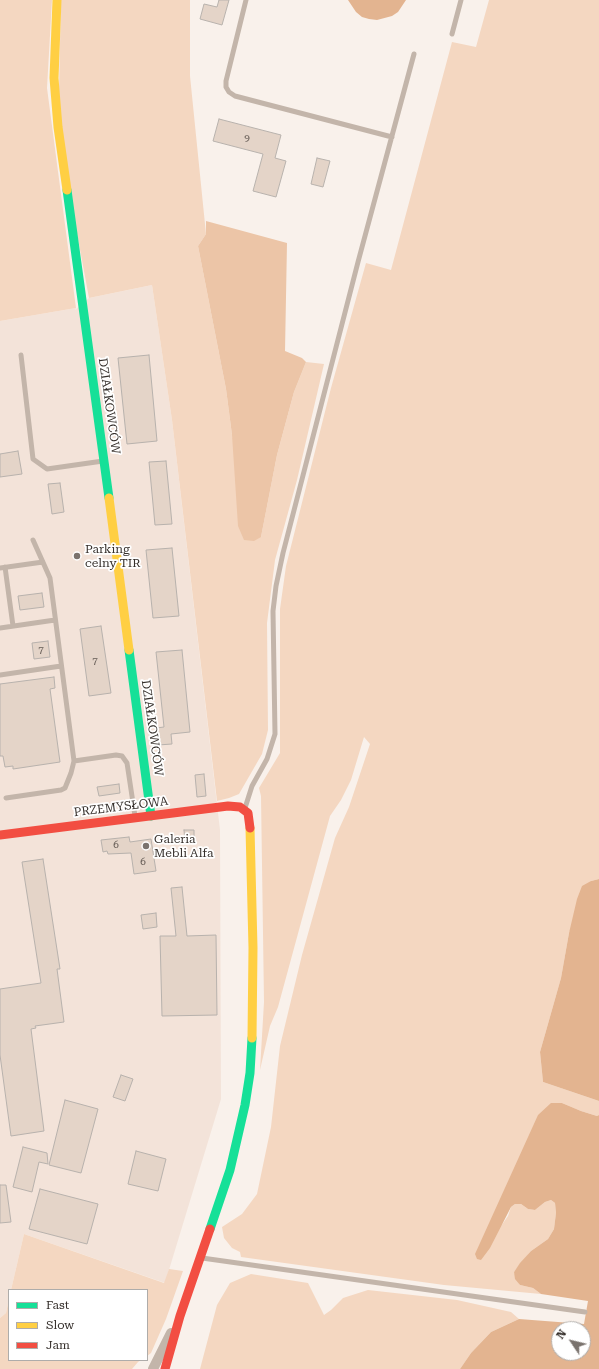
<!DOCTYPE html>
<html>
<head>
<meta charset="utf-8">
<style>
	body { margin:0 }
	#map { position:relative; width:599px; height:1369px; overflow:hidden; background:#f9f1eb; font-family:"Roboto Serif",serif }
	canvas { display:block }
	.legend { position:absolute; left:8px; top:1289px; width:140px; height:72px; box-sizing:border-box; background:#fff; border:1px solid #aeacaa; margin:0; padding:5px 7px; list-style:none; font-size:12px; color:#352f2b }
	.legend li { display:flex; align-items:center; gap:8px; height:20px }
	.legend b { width:20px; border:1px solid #aeacaa }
	.north { position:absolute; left:551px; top:1321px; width:40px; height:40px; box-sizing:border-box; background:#fff; border:1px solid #aeacaa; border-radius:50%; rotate:305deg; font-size:11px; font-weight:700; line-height:16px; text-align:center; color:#352f2b }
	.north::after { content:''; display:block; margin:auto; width:14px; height:18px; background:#7a736e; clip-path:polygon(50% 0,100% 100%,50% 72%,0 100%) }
</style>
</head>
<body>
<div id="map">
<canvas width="599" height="1369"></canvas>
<ul class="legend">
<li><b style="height:5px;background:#16e098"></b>Fast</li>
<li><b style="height:5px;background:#ffcf43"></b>Slow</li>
<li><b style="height:5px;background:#f24e42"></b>Jam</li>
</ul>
<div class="north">N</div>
</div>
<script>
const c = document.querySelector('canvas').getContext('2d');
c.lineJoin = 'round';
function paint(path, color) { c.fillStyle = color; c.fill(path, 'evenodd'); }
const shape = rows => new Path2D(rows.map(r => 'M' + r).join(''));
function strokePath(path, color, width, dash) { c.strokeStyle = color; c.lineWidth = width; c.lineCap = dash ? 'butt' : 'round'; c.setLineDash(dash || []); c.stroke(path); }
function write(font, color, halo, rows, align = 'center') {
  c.font = font + ' "Roboto Serif",serif'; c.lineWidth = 3.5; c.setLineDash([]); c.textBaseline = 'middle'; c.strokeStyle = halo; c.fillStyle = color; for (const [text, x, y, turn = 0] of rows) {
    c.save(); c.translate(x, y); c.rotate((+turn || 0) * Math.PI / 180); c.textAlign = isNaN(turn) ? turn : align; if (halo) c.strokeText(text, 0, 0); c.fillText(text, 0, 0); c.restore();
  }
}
paint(shape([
	[152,285,172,420,220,830,221,1099,165,1283,24,1234,11,1290,9,1290,9,1299,6,1313,0,1318,0,321,76,308,75,310,89,298]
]), '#f3e3d9');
paint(shape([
	[0,0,52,0,47,88,76,308,0,321],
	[61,0,190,0,190,76,206,234,198,246,226,389,232,435,261,537,277,455,294,392,306,362,324,364,297,480,275,560,267,623,268,730,262,754,239,794,229,798,217,801,172,420,152,285,89,298,58,131],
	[489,0,599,0,599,879,591,881,569,933,561,978,540,1052,543,1082,599,1101,599,1115,597,1116,581,1111,562,1103,501,1226,508,1216,511,1207,515,1204,521,1204,528,1209,535,1210,545,1202,551,1200,555,1203,556,1213,554,1229,548,1239,531,1251,514,1272,520,1285,533,1288,541,1294,444,1285,241,1257,240,1252,232,1248,224,1238,222,1227,242,1214,257,1194,271,1127,280,1046,302,955,335,838,349,807,370,744,364,737,351,780,341,800,330,816,278,1007,270,1026,260,1070,264,1002,261,796,259,788,280,753,280,609,286,566,331,388,366,263,391,270,452,42,476,47],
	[24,1234,164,1283,169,1269,183,1271,166,1319,151,1353,147,1356,147,1290,11,1290],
	[251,1274,308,1283,324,1315,331,1310,343,1298,368,1290,457,1300,511,1312,519,1319,491,1332,471,1353,460,1369,200,1369,217,1305,230,1283],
	[9,1299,9,1360,141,1360,138,1362,132,1369,0,1369,0,1318,6,1313]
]), '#f4d7c1');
paint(shape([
	[206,221,287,243,285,351,302,358,306,362,294,392,277,455,261,537,254,541,244,540,238,526,232,435,226,389,198,246,206,234]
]), '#ecc5a7');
paint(shape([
	[348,0,406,0,398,12,392,16,377,20,369,19,362,17,356,12],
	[599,879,599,1101,543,1082,540,1052,561,978,569,933,577,899,582,886,591,881],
	[551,1103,562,1103,581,1111,597,1116,599,1115,599,1369,460,1369,471,1353,491,1332,519,1319,584,1324,588,1301,541,1294,533,1288,520,1285,515,1279,514,1272,520,1263,531,1251,548,1239,554,1229,556,1213,555,1203,551,1200,545,1202,535,1210,528,1209,521,1204,515,1204,511,1207,490,1248,481,1260,477,1259,475,1254,538,1115],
	[559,1329,583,1329,583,1353,559,1353]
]), '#e3b490');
const building = shape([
	[219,0,229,0,222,25,200,19,204,4,217,7,219,0],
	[219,119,281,135,275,158,286,161,276,197,253,191,263,154,213,141,219,119],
	[317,158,330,161,323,187,311,184,317,158],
	[149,355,157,441,127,444,118,358,149,355],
	[18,451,22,474,0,477,0,454,18,451],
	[166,461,172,524,155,525,149,462,166,461],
	[60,483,64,512,52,514,48,484,60,483],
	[172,548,179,616,153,618,146,550,172,548],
	[42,593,44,607,20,610,18,596,42,593],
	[101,626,111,693,89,696,80,629,101,626],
	[48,641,50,657,34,659,32,643,48,641],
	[182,650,190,732,171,734,172,744,158,745,156,728,164,727,156,652,182,650],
	[54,677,55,688,50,689,60,762,13,769,13,766,5,767,3,756,0,756,0,684,54,677],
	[204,774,206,796,197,797,195,775,204,774],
	[119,784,120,793,99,796,97,787,119,784],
	[184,830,194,830,194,843,185,843,184,830],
	[129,837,130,842,151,839,156,871,134,874,131,853,108,854,107,851,103,852,101,840,129,837],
	[43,859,60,969,57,969,64,1022,35,1026,36,1028,31,1029,44,1131,11,1136,0,1055,0,989,41,983,22,862,43,859],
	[182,887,187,936,216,935,217,1015,162,1016,160,936,176,936,171,888,182,887],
	[156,913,157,927,143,929,141,915,156,913],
	[121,1075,133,1079,125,1101,113,1097,121,1075],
	[65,1100,98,1109,81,1173,49,1165,65,1100],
	[23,1147,47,1153,48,1164,39,1162,32,1192,13,1187,23,1147],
	[136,1151,166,1159,158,1191,128,1184,136,1151],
	[0,1185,6,1185,11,1222,0,1223,0,1185],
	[40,1189,98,1204,87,1244,29,1229,40,1189]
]);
paint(building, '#e4d4c8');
strokePath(building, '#b8b2ad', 1);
strokePath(shape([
	[246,0,226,81,226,87,229,92,235,96,392,137],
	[452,34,461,0],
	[21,355,33,459,47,469,103,461],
	[33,540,50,578,74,761,116,755,122,756,127,763,135,816],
	[5,567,13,626],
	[0,568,43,562],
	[0,628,55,620],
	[0,675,61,666],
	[6,798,61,790,65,788,71,773,74,761],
	[245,808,252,786,267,759,275,734,273,611,276,586,283,553,358,262,414,54],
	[202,1258,585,1312]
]), '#c3b5aa', 5);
strokePath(shape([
	[153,1369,171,1333]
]), '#c3b5aa', 10);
strokePath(shape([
	[67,190,109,498],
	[129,650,151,816],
	[210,1229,230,1170,245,1105,250,1073,252,1038]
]), '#16e098', 9);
strokePath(shape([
	[57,0,54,78,58,127,67,190],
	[109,498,129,650],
	[250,828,253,948,252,1038]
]), '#ffcf43', 9);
strokePath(shape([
	[0,835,228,806,240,807,248,813,250,828],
	[165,1369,180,1316,210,1229]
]), '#f24e42', 9);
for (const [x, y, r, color] of [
	[77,556,4,"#7a736e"],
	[146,846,4,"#7a736e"]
]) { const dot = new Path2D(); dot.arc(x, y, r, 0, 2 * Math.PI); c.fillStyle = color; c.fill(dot); strokePath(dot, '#fff', 1.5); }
write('10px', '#615852', null, [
	["9",247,138],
	["7",41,650],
	["7",95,661],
	["6",116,845],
	["6",143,862]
]);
write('12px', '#352f2b', '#fff', [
	["DZIAŁKOWCÓW",109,406,82],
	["DZIAŁKOWCÓW",152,728,82],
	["PRZEMYSŁOWA",121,807,-7]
]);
write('12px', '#352f2b', '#fff', [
	["Parking",85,549],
	["celny TIR",85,563],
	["Galeria",154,839],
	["Mebli Alfa",154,853]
], 'left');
</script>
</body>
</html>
